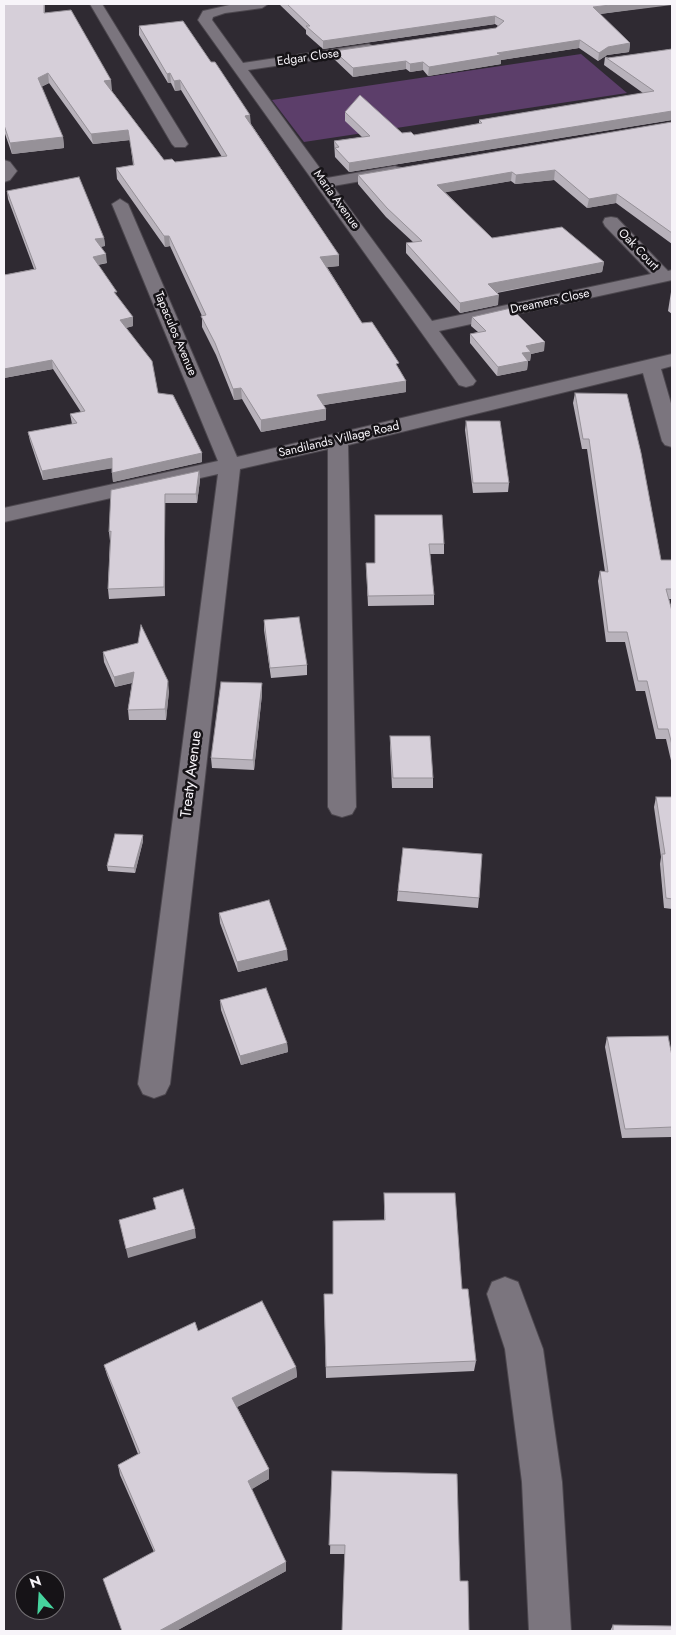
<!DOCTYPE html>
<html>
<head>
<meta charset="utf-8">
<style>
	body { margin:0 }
	#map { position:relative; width:676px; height:1635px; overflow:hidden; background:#2f2a32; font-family:Jost,sans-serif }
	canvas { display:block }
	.frame { position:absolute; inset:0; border:5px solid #f7f4f9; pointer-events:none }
	.north { position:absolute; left:15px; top:1570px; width:50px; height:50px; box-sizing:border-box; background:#161317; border:1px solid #706d71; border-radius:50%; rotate:341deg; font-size:14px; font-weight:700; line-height:20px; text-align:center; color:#f7f4f9 }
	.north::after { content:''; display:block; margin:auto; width:18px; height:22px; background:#46d49e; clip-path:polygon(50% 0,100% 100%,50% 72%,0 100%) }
</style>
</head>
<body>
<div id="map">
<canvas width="676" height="1635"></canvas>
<div class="frame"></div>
<div class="north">N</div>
</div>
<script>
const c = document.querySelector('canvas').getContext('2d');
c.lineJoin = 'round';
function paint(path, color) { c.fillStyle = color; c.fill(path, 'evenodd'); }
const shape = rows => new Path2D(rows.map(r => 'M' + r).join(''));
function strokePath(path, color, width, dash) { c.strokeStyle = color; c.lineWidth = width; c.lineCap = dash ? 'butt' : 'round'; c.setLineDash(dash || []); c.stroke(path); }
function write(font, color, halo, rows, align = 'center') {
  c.font = font + ' Jost,sans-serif'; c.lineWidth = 5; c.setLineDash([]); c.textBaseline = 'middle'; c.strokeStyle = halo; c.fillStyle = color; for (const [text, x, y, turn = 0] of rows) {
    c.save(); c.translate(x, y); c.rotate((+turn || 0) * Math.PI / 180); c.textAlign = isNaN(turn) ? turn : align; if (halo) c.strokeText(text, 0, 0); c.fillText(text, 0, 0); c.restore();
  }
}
paint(shape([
	[581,54,627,93,304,142,272,100]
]), '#5c3e6a');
const street = shape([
	[90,4,102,4,188,144,185,147,175,147,172,144,90,4],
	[234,4,268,4,262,8,225,13,213,17,212,20,243,63,369,44,376,48,369,52,248,70,327,178,395,166,401,168,403,171,401,174,333,186,432,321,651,274,605,226,603,222,605,218,611,217,617,218,668,271,672,270,672,280,439,331,476,381,473,385,466,387,459,385,198,20,203,11,234,4],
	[4,160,10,162,17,171,10,180,4,182,4,160],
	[120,199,128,204,237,457,672,354,672,366,661,369,672,407,672,447,665,445,662,441,643,373,348,445,356,807,352,814,342,817,332,814,328,807,328,449,240,469,170,1084,165,1094,154,1098,143,1094,138,1084,218,474,4,522,4,508,218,461,112,204,120,199],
	[505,1277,518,1282,543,1349,562,1482,571,1631,529,1631,522,1482,505,1349,487,1294,492,1282,505,1277]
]);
strokePath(street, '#4d484f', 2);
paint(street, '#7b757e');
paint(shape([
	[4,4,45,13,112,90,111,90,164,160,175,162,222,157,181,90,175,91,171,83,168,83,139,35,139,26,251,124,339,255,339,266,327,267,362,323,399,369,406,381,406,392,324,405,326,420,261,432,242,399,234,400,216,355,202,327,202,316,170,246,165,247,117,179,116,168,133,165,130,140,93,144,49,83,41,87,63,137,64,148,12,154,4,131],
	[279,4,672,4,600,14,630,43,629,52,607,55,598,61,579,48,501,60,501,64,428,76,423,70,410,72,406,69,353,77,334,59,334,51,496,28,498,26,495,24,323,49,306,34,306,30],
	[672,49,672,120,349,172,335,157,334,141,362,137,345,121,345,112,402,133,414,135,479,124,479,120,643,93,604,65,605,57,608,58],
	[672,122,672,244,616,203,587,208,554,180,515,184,511,181,445,192,492,238,604,262,602,272,497,293,498,305,460,313,406,253,406,243,413,242,386,217,358,184,358,175],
	[7,191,104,238,105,246,100,247,107,263,98,265,133,326,126,328,158,393,202,453,202,462,113,482,112,468,43,480,30,441,28,432,72,424,70,414,81,412,53,369,4,378,4,275,34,269,8,199],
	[671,292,672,292,672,314,668,311],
	[472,317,544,351,531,354,530,361,528,361,527,370,497,376,470,343,470,334,478,332,471,326],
	[575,393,661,560,672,560,672,599,669,599,672,611,672,765,666,739,656,739,645,691,636,691,625,642,606,642,598,581,600,571,605,572,587,449,582,449,573,403],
	[466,421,509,483,508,492,473,493,465,430],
	[199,471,200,480,197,503,165,503,165,596,109,599,108,589,110,541,109,532],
	[375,515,444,544,444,554,430,554,434,595,434,605,368,606,366,563,375,563],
	[264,620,307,665,307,675,271,678,264,630],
	[103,652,169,691,166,720,129,720,128,710,132,683,115,687,104,662],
	[262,683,262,694,254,770,212,768,211,758],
	[390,736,433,778,433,788,392,788,390,747],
	[656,797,672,797,672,909,664,908,660,864,661,857,654,807],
	[143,835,143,841,135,873,108,871,107,866],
	[398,891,479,898,478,908,397,901],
	[219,913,288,960,238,972,220,923],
	[220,1000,287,1043,288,1052,241,1065,221,1010],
	[607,1037,672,1056,672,1137,622,1138,605,1047],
	[384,1193,462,1289,476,1361,474,1371,326,1378,324,1294,333,1294,384,1220],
	[198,1331,296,1367,297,1377,237,1407,269,1469,269,1479,251,1489,286,1562,286,1571,176,1631,122,1631,154,1552,120,1475,118,1465,138,1454,107,1375,104,1365],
	[332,1471,460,1581,469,1631,345,1554,330,1554],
	[613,1625,672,1631,610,1631]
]), '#b8b2bb');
paint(shape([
	[44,4,45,4,45,22,44,13],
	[619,4,672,4,672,5,592,15,593,7],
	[495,16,495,24,323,49,323,41],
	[580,40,579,48,501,60,501,64,428,76,429,67,497,53],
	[630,43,629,52,607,55,598,61,599,53,608,47],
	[406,61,406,69,353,77,353,68],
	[423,62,423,70,410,72,410,64],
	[48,73,49,83,39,88,38,78],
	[170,73,171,83,168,83,167,74],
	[111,80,112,90,105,91,104,81],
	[180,80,181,90,175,91,174,81],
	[672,111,672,120,349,172,349,163],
	[250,115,251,125,245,116],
	[128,130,130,140,93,144,91,134],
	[63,137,64,148,12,154,10,143],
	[555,170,554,180,515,184,516,175],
	[512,172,511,181,436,194,437,185],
	[617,194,616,203,587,208,589,199],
	[164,236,169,236,170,246,165,247],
	[104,238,105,246,96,247,95,239],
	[106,254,107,263,94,265,93,257],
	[339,255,339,266,320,268,320,257],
	[604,262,602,272,488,294,488,284],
	[499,295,498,305,460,313,460,303],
	[133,317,133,326,121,329,120,320],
	[545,342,544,351,531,354,530,361,528,361,527,370,497,376,498,367,522,353,526,346],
	[52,360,53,369,4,378,4,369],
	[406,381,406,392,317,406,317,395],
	[241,388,242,399,234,400,233,389],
	[326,409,326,420,261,432,261,420],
	[202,453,202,462,113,482,112,473],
	[112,458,114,468,43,480,42,471],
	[199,471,200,480,197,503,196,494],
	[165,494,165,596,164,587],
	[134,672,135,682,115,687,114,677],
	[168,681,169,691,166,720,165,709],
	[262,683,262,694,254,770,253,760],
	[143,835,143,841,135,873,134,868],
	[287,950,288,960,238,972,237,962],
	[287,1043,288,1052,241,1065,240,1056],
	[195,1229,196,1238,128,1258,126,1249],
	[296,1367,297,1377,233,1409,232,1398],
	[269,1469,269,1479,249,1491,248,1481],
	[286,1562,286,1571,176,1631,159,1631]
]), '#969198');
const building = shape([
	[4,4,44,4,44,13,71,10,111,80,104,81,164,160,172,159,175,162,227,156,180,80,174,81,170,73,167,74,139,26,183,21,211,62,215,62,250,115,245,116,339,255,320,257,362,323,372,322,399,363,396,364,406,381,317,395,326,409,261,420,241,388,233,389,215,343,201,316,206,315,169,236,164,236,116,168,134,165,128,130,91,134,48,73,38,78,63,137,10,143,4,125,4,4],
	[287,4,619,4,593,7,630,43,608,47,599,53,580,40,497,53,501,55,429,67,423,62,410,64,406,61,353,68,334,51,496,28,504,21,495,16,323,41,306,26,310,26,287,4],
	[672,49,672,111,349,163,335,148,339,147,334,141,370,136,345,112,360,95,402,133,411,132,414,135,482,123,479,120,654,91,605,57,608,58,672,49],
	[672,122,672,233,617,194,589,199,555,170,516,175,512,172,437,185,492,238,562,227,604,262,488,284,499,295,460,303,406,243,422,241,387,208,358,175,672,122],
	[79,177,104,238,95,239,106,254,93,257,117,292,114,292,133,317,120,320,152,361,158,393,173,395,202,453,112,473,112,458,42,471,28,432,77,423,70,414,85,411,52,360,4,369,4,275,36,269,7,191,79,177],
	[511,308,545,342,526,346,531,352,522,353,528,361,498,367,470,334,486,331,472,317,511,308],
	[575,393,627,394,641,453,661,560,672,560,672,589,666,589,672,611,672,745,668,729,658,729,647,681,638,681,627,632,608,632,600,571,608,572,589,439,583,439,575,393],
	[466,421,500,421,509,483,473,483,466,421],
	[199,471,196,494,165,494,164,587,108,589,111,531,109,532,111,490,199,471],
	[375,515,442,515,444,544,429,544,434,595,368,596,366,563,375,563,375,515],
	[299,617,307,665,270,668,264,620,299,617],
	[141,625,168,681,165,709,128,710,134,672,114,677,103,652,138,643,141,625],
	[221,682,262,683,253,760,211,758,221,682],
	[390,736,430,736,433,778,393,778,390,736],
	[656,797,672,797,672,899,666,898,662,854,665,854,656,797],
	[115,834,143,835,134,868,107,866,115,834],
	[403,848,482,854,479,898,398,891,403,848],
	[269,900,287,950,237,962,219,913,269,900],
	[266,988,287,1043,240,1056,220,1000,266,988],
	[668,1036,672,1056,672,1127,625,1129,607,1037,668,1036],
	[183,1189,195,1229,126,1249,119,1220,156,1209,153,1198,183,1189],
	[384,1193,455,1193,462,1289,468,1289,476,1361,326,1367,324,1294,333,1294,333,1221,385,1220,384,1193],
	[262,1301,296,1367,232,1398,269,1469,248,1481,286,1562,159,1631,122,1631,103,1579,155,1551,118,1465,140,1453,104,1365,195,1322,198,1331,262,1301],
	[332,1471,457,1474,460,1581,468,1581,469,1631,342,1631,345,1545,329,1545,332,1471],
	[613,1625,672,1626,672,1631,613,1631,613,1625]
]);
paint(building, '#d6cfd9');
strokePath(building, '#969198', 1);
write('12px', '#f7f4f9', '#161317', [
	["Edgar Close",308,58,-8],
	["Maria Avenue",336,200,54],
	["Oak Court",638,250,46],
	["Dreamers Close",550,302,-12],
	["Tapaculos Avenue",175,334,67],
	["Sandilands Village Road",339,440,-13]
]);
write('15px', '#f7f4f9', '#161317', [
	["Treaty Avenue",192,774,-83]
]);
</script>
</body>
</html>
